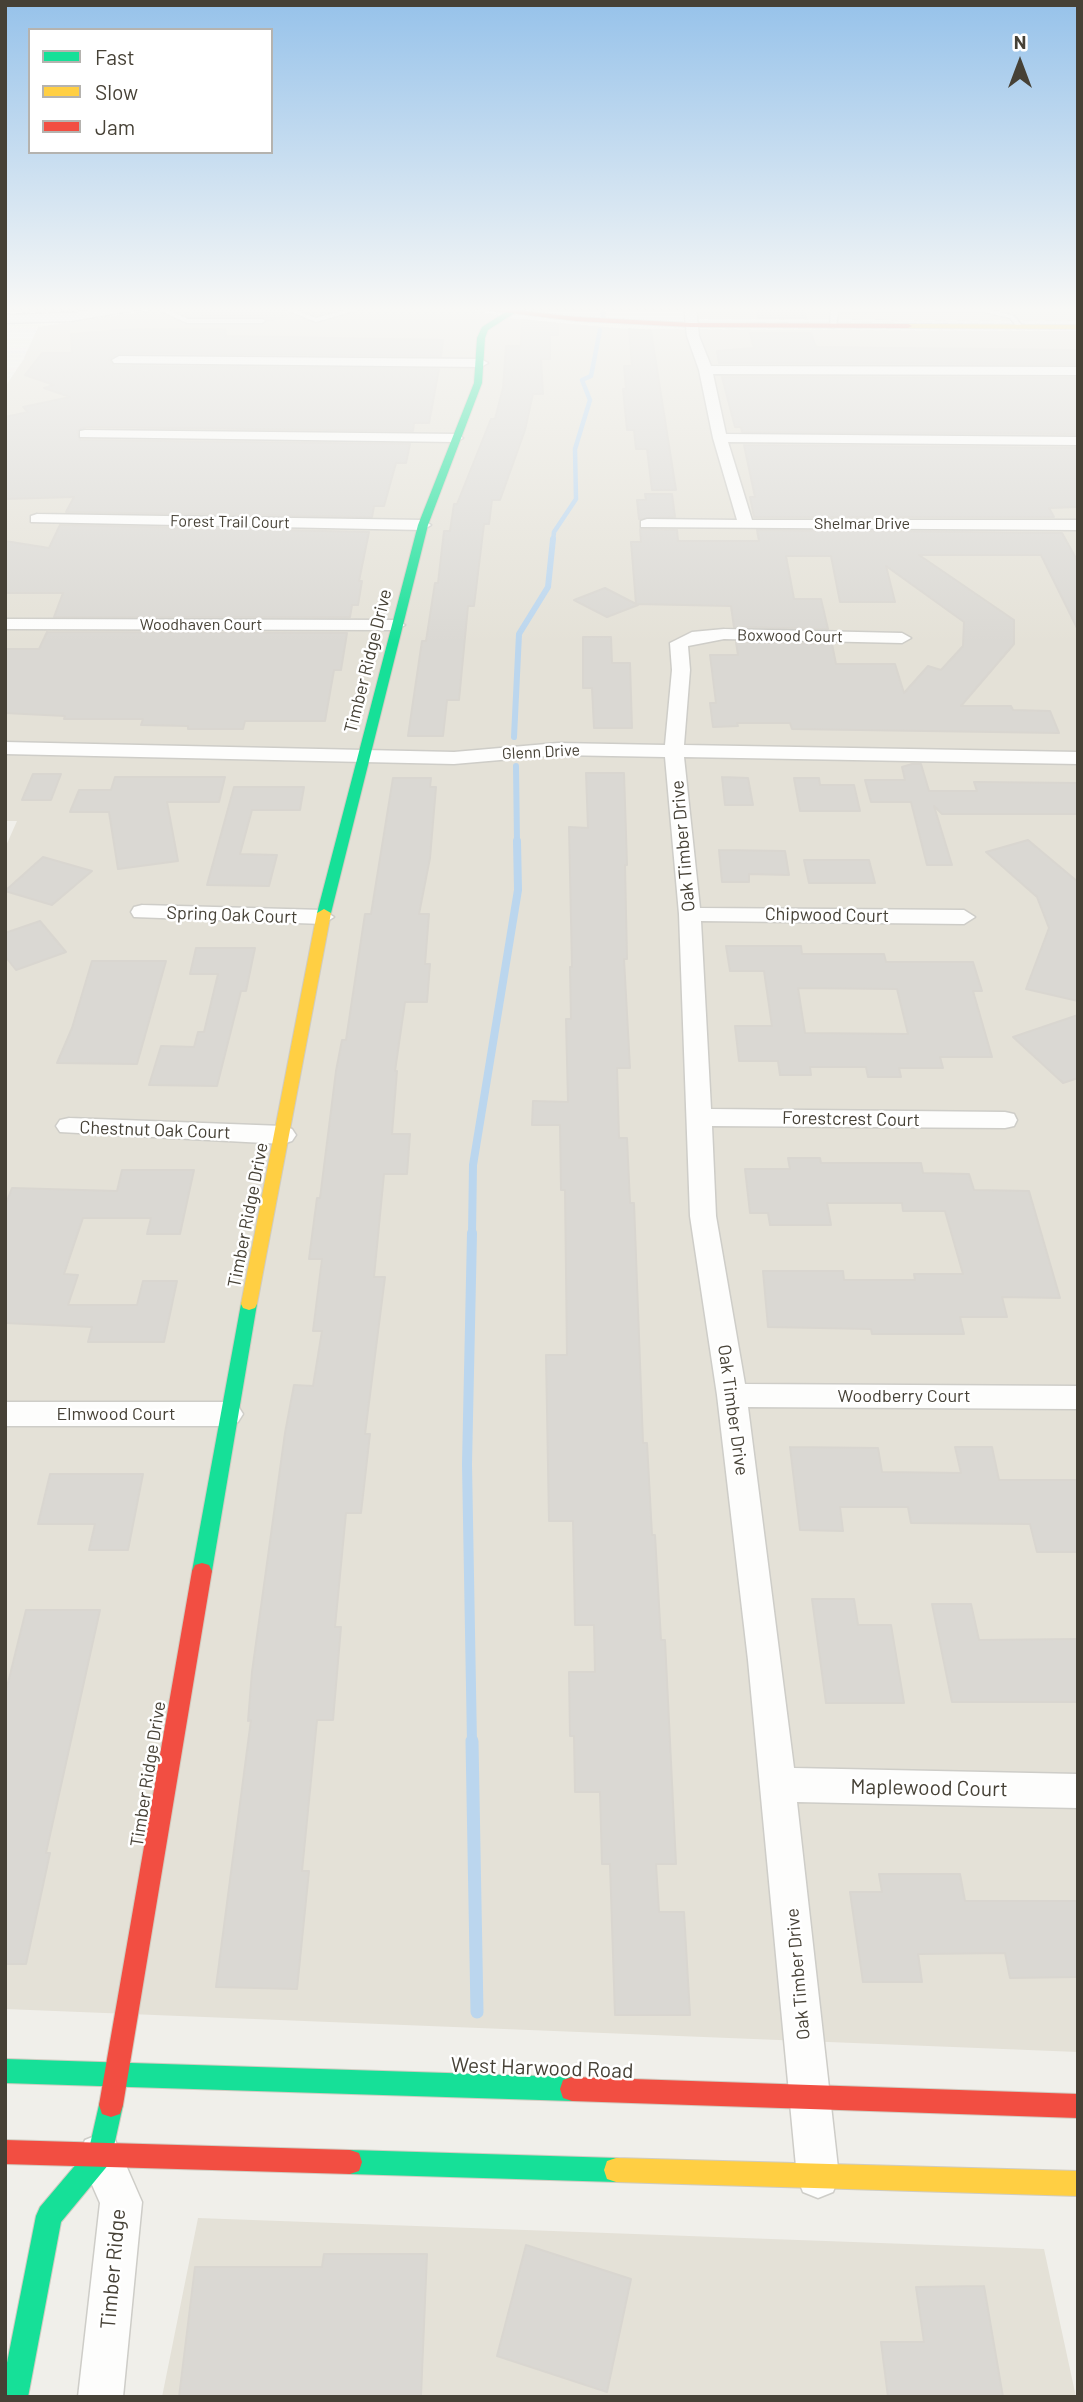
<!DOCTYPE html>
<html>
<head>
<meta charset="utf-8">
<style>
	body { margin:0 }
	#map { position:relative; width:1083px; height:2402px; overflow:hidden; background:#f0efea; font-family:Barlow,sans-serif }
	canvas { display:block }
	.frame { position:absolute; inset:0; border:7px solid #464136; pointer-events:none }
	.legend { position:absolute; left:28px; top:28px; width:245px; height:126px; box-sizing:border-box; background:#fff; border:2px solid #b5b3af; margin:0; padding:9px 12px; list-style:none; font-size:21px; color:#464136 }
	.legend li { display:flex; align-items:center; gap:14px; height:35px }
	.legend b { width:35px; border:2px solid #b5b3af }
	.north { position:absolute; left:985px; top:28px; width:70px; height:70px; -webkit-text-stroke:5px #fff; paint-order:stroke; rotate:0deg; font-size:19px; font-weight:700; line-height:28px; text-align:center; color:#464136 }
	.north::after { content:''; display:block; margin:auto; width:24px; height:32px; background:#464136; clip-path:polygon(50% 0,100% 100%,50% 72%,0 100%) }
</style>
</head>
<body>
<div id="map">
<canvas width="1083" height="2402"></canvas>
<div class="frame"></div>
<ul class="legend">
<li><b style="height:9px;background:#16e098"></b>Fast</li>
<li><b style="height:9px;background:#ffcf43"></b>Slow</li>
<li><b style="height:9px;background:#f24e42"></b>Jam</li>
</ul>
<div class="north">N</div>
</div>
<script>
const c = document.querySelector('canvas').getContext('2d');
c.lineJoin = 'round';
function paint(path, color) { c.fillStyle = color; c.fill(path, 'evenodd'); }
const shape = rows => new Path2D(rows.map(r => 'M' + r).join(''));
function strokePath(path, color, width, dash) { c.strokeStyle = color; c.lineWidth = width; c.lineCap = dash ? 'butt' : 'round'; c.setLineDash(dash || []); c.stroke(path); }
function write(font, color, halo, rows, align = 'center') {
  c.font = font + ' Barlow,sans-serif'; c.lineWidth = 5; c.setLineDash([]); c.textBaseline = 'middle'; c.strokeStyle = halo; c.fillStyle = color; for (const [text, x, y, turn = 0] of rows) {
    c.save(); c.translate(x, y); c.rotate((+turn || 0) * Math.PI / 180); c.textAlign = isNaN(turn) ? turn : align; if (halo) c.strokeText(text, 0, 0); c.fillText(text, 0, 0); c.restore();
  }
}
paint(shape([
	[171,307,458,307,517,319,628,329,1078,331,1078,2052,5,2009,5,848,17,821,5,821,5,387,23,360,38,327],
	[198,2218,1044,2249,1076,2397,162,2397]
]), '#e4e1d7');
paint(shape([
	[697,307,1078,307,1078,321,698,319]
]), '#eeebdc');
strokePath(shape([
	[603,307,603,317],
	[553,541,554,532,576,499,575,449,590,400,582,380,591,376,600,330]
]), '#bbd6ee', 4.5);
strokePath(shape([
	[514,737,519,634,548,587,553,539],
	[516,766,517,843]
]), '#bbd6ee', 6);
strokePath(shape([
	[472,1234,473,1165,518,890,517,841]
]), '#bbd6ee', 8);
strokePath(shape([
	[472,1233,467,1464,472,1743]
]), '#bbd6ee', 10);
strokePath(shape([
	[472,1741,477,2012]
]), '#bbd6ee', 13);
const building = shape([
	[187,307,277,307,287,316,267,321,262,316,205,316,187,307],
	[755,307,803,307,806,318,758,318,755,307],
	[522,320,558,324,558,335,550,335,550,359,541,359,543,394,533,394,525,430,500,500,492,500,489,524,484,524,474,606,468,606,459,700,447,700,443,736,408,736,422,641,426,641,435,583,438,583,444,531,450,531,454,504,457,504,491,419,495,419,503,388,506,346,521,346,522,320],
	[135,329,225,329,226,336,443,340,441,356,119,353,109,359,114,366,439,369,429,423,414,423,413,431,85,427,77,431,80,440,410,444,406,463,396,463,384,506,374,506,372,517,66,512,74,497,5,499,5,417,28,412,23,407,70,397,44,388,54,385,25,375,42,353,72,353,71,334,135,329],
	[629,329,651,331,676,490,652,490,647,449,636,449,634,430,627,430,623,389,626,389,624,366,632,366,629,329],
	[750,333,811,333,816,347,1078,350,1078,364,719,363,717,351,754,348,750,333],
	[722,377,1078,378,1078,434,742,432,741,427,735,427,722,377],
	[744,445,1078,448,1078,507,1049,508,1054,517,754,517,750,497,755,497,744,445],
	[645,494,672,494,675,517,639,519,637,500,646,500,645,494],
	[60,525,369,532,359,581,362,581,358,605,352,605,350,617,54,617,63,593,5,593,5,541,49,548,60,525],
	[640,529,677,530,678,541,759,541,757,530,1062,533,1078,562,1078,630,1041,555,919,555,1014,620,1014,644,961,706,1011,706,1013,710,1050,711,1059,733,792,729,790,723,737,723,738,726,713,727,710,703,716,703,710,655,738,655,736,642,832,644,836,664,895,664,904,693,928,666,941,670,963,646,964,622,886,566,895,602,840,602,831,556,786,556,794,599,821,599,828,629,734,627,731,606,636,604,631,542,641,542,640,529],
	[605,588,638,605,607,617,574,600,605,588],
	[47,632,347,633,341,670,334,670,325,721,245,721,243,729,188,729,188,726,141,725,143,719,64,719,65,716,5,713,5,649,39,649,47,632],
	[583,637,611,637,612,663,630,663,632,728,594,728,592,688,583,688,583,637],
	[912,764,921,764,929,791,977,791,974,782,1078,783,1078,814,942,814,934,806,952,865,927,865,911,802,871,802,865,780,905,780,902,767,912,764],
	[586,773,624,773,627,865,625,865,627,959,624,959,630,1068,617,1068,619,1138,627,1138,630,1203,634,1203,643,1443,647,1443,652,1535,655,1535,661,1640,665,1640,676,1864,656,1864,659,1912,684,1912,690,2015,615,2015,610,1864,602,1864,600,1792,575,1792,574,1736,570,1736,569,1672,595,1672,594,1625,575,1625,573,1521,549,1521,546,1355,567,1355,565,1190,561,1190,560,1125,532,1125,533,1101,568,1102,566,1019,571,1019,570,967,572,967,569,827,588,828,586,773],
	[33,774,61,774,51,800,22,800,33,774],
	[115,777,225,777,219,802,167,802,178,861,118,869,109,812,70,812,79,790,111,790,115,777],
	[722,777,748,778,753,805,725,805,722,777],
	[393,778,431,778,430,787,436,787,430,858,419,914,429,914,425,964,430,964,427,1002,405,1002,395,1071,397,1071,392,1134,410,1134,407,1174,384,1174,374,1277,385,1277,365,1434,370,1434,361,1513,346,1513,335,1627,341,1627,333,1720,317,1720,302,1871,309,1871,297,1989,216,1987,251,1720,248,1721,252,1672,285,1433,294,1385,313,1386,322,1331,313,1331,322,1259,309,1259,317,1198,320,1198,336,1071,342,1040,346,1040,365,914,371,914,393,778],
	[794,778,819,778,820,785,854,785,860,811,800,811,794,778],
	[234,787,304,787,300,810,252,810,240,854,277,855,269,886,207,885,234,787],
	[1028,840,1078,882,1078,1001,1026,989,1049,928,1037,897,986,852,1028,840],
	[719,850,785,851,789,875,749,874,749,882,722,882,719,850],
	[43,857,92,871,52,905,5,891,43,857],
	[804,860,869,860,875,883,809,883,804,860],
	[40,921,66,952,16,970,5,956,5,933,40,921],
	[726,946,801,946,802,954,884,954,886,962,973,962,982,991,973,991,992,1057,940,1057,943,1068,899,1068,901,1077,868,1077,866,1067,810,1067,811,1075,780,1075,778,1061,739,1061,735,1026,772,1026,764,971,730,971,726,946],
	[798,988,897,989,908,1034,805,1033,798,988],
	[196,948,255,948,246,991,241,991,217,1086,149,1085,161,1046,194,1047,198,1032,204,1032,218,974,190,974,196,948],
	[92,961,166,961,137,1064,57,1063,72,1028,92,961],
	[1078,1015,1078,1078,1063,1083,1013,1037,1078,1015],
	[788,1158,820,1158,821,1163,921,1163,923,1173,969,1174,974,1190,1029,1191,1060,1298,1002,1297,1007,1317,960,1317,964,1334,872,1334,871,1329,768,1327,763,1271,843,1271,844,1280,915,1280,914,1274,963,1274,945,1211,903,1211,902,1203,827,1203,831,1225,770,1225,768,1213,750,1213,745,1169,790,1169,788,1158],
	[122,1170,194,1170,180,1234,147,1234,151,1218,83,1218,64,1274,78,1275,68,1305,137,1305,143,1281,177,1281,164,1342,88,1342,92,1327,5,1323,5,1206,12,1188,117,1191,122,1170],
	[790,1447,878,1448,882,1472,961,1473,955,1447,992,1447,999,1480,1078,1480,1078,1552,1037,1552,1030,1524,911,1523,908,1507,840,1507,843,1531,800,1530,790,1447],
	[50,1474,143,1474,128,1550,89,1550,95,1524,38,1524,50,1474],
	[812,1599,854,1599,858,1625,891,1625,904,1703,826,1703,812,1599],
	[932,1604,971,1604,979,1640,1078,1639,1078,1702,952,1702,932,1604],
	[26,1610,100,1610,46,1853,50,1853,26,1964,5,1964,5,1695,26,1610],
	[879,1874,960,1874,965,1901,1078,1901,1078,1977,1010,1978,1005,1953,918,1954,922,1982,863,1982,850,1892,882,1892,879,1874],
	[526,2245,631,2279,607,2392,497,2356,526,2245],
	[324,2254,427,2254,421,2396,179,2397,195,2267,322,2267,324,2254],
	[984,2286,1003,2397,888,2397,881,2342,924,2342,916,2287,984,2286]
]);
paint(building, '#dad8d3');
strokePath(building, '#d9d6d0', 2);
const lane = shape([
	[152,307,161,307,188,319,262,319,265,321,262,323,187,323,152,307],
	[279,307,288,307,316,318,357,307,368,307,316,322,279,307],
	[981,307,1014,316,1023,327,1018,328,1010,318,980,311,838,312,836,326,833,328,830,326,831,311,838,308,981,307]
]);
const street = shape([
	[116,307,154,307,71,321,5,323,5,315,71,313,116,307],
	[684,307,696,307,699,336,711,366,1078,367,1078,375,713,374,726,434,1078,437,1078,445,728,442,752,520,1078,520,1078,530,641,527,641,521,647,519,737,520,713,438,699,370,687,336,684,307],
	[119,356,481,359,488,363,481,367,114,363,112,360,119,356],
	[85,430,456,434,463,438,456,442,80,437,80,431,85,430],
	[37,514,423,520,431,525,423,530,31,522,31,516,37,514],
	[5,619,396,620,405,625,396,630,5,629,5,619],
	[724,629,902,633,911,638,902,643,724,639,688,646,690,670,684,745,1078,752,1078,764,684,757,700,908,964,910,975,917,964,924,701,921,711,1109,1005,1112,1014,1114,1017,1120,1014,1126,1005,1128,712,1126,716,1216,745,1384,1078,1386,1076,1409,748,1407,794,1768,1078,1774,1078,1808,797,1802,839,2177,833,2192,818,2198,803,2192,797,2177,748,1660,717,1395,690,1216,679,914,665,757,558,755,454,764,5,754,5,742,454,752,558,743,665,745,672,670,670,643,692,632,724,629],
	[142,905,323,910,334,917,323,924,134,917,131,912,134,907,142,905],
	[69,1118,283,1126,292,1129,296,1135,292,1141,283,1144,60,1132,56,1126,60,1120,69,1118],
	[5,1402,228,1402,238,1406,243,1414,238,1422,228,1426,5,1426,5,1402],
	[100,2134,115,2140,142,2202,123,2397,78,2397,100,2203,79,2155,85,2140,100,2134]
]);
const fast = shape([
	[509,310,516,312,488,330,485,338,482,383,428,525,331,913,329,916,319,916,317,913,418,525,474,383,477,338,482,327,509,310],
	[249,1298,255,1300,257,1304,212,1571,209,1577,202,1579,195,1577,192,1571,241,1304,243,1300,249,1298],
	[5,2059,572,2077,581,2080,584,2089,581,2098,572,2101,5,2083,5,2059],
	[111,2093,120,2096,123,2105,112,2155,109,2164,61,2222,28,2397,5,2397,5,2373,36,2216,40,2207,89,2149,99,2105,102,2096,111,2093],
	[350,2150,616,2158,625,2161,628,2170,625,2179,616,2182,350,2174,341,2171,338,2162,341,2153,350,2150]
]);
const slow = shape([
	[908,324,1078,325,1078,329,905,328,908,324],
	[324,909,331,913,257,1304,255,1308,249,1310,243,1308,241,1304,317,913,324,909],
	[616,2158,1078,2171,1078,2196,616,2182,607,2179,604,2170,607,2161,616,2158]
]);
const jam = shape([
	[485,307,576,317,691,323,908,324,912,326,908,328,691,327,576,321,488,310,485,307],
	[202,1563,209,1565,212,1571,123,2105,120,2114,111,2117,102,2114,99,2105,192,1571,195,1565,202,1563],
	[572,2077,1078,2094,1078,2118,572,2101,563,2098,560,2089,563,2080,572,2077],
	[5,2140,350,2150,359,2153,362,2162,359,2171,350,2174,5,2164,5,2140]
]);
strokePath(lane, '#cecdc8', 3);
strokePath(street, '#cecdc8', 3);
strokePath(fast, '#d0ccc1', 2);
strokePath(slow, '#d0ccc1', 2);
strokePath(jam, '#d0ccc1', 2);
paint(lane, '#fdfdfc');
paint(street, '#fdfdfc');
paint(fast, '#16e098');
paint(slow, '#ffcf43');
paint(jam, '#f24e42');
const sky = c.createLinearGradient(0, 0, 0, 644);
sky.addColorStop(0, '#96c2ea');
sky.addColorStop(0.48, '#f8f8f6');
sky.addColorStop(1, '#f8f8f600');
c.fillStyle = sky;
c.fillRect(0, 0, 1083, 644);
write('16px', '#464136', '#fff', [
	["Forest Trail Court",230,522,1],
	["Shelmar Drive",862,524],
	["Woodhaven Court",201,625],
	["Boxwood Court",790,636,1],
	["Glenn Drive",541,752,-3]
]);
write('18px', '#464136', '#fff', [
	["Timber Ridge Drive",368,661,-76],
	["Oak Timber Drive",683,846,-95],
	["Spring Oak Court",232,915,2],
	["Chipwood Court",827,915,1],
	["Forestcrest Court",851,1119,1],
	["Chestnut Oak Court",155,1130,2],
	["Timber Ridge Drive",248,1215,-79],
	["Woodberry Court",904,1396],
	["Oak Timber Drive",733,1410,82],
	["Elmwood Court",116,1414],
	["Timber Ridge Drive",148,1774,-81],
	["Oak Timber Drive",798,1974,-95]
]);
write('21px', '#464136', '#fff', [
	["Maplewood Court",929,1788,1],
	["West Harwood Road",542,2068,2],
	["Timber Ridge",113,2269,-85]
]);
</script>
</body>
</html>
